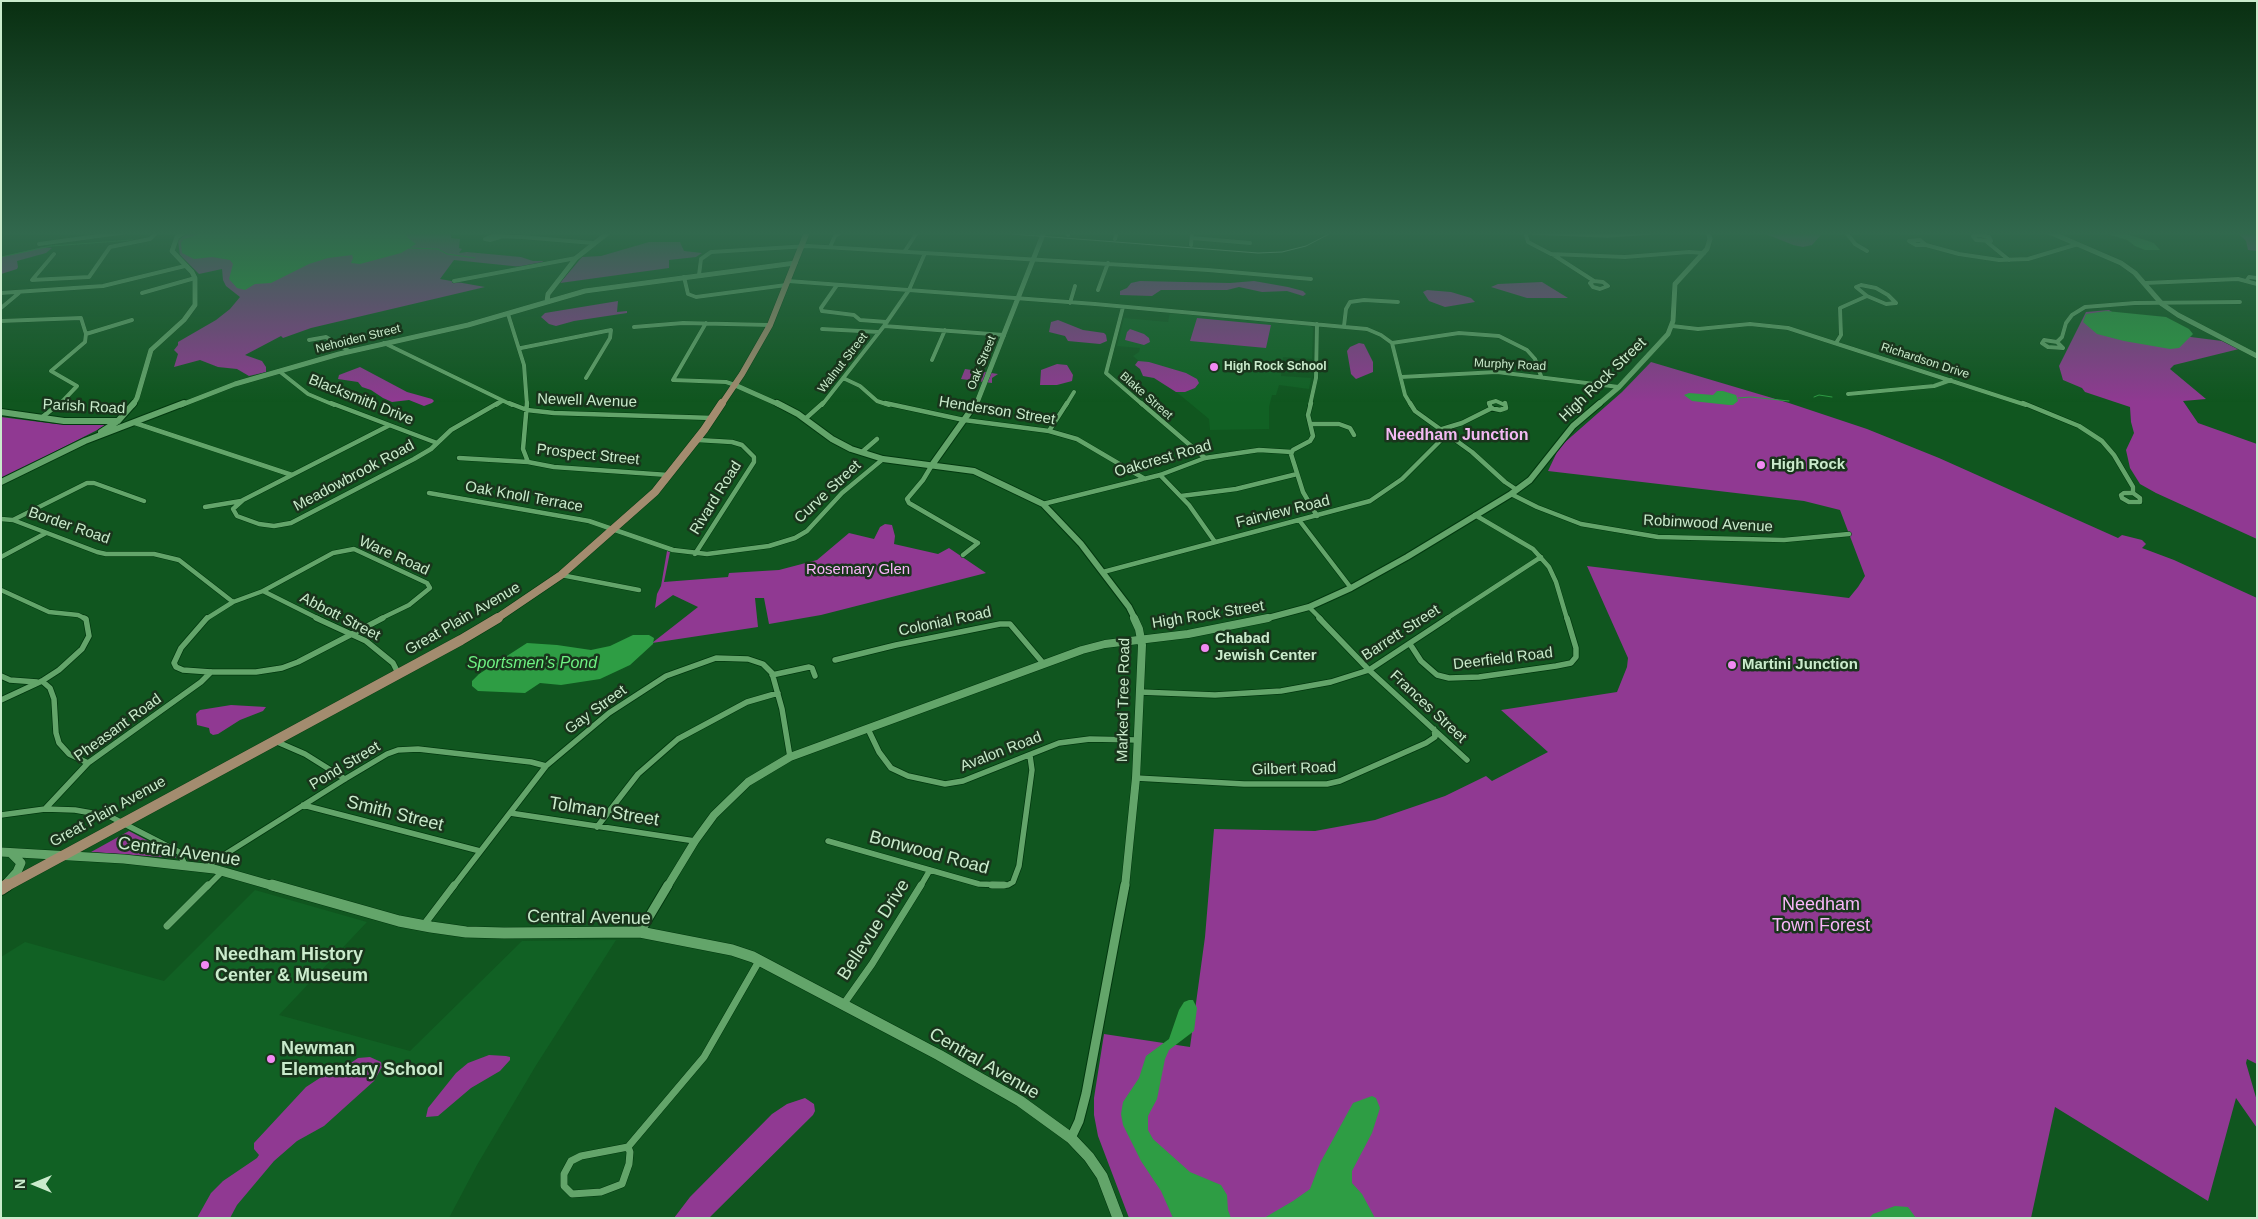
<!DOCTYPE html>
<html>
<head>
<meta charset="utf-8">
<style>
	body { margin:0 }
	#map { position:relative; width:2258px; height:1219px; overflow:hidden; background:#10561f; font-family:Arial,sans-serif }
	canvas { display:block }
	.frame { position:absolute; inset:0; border:2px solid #caebcc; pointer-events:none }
	.north { position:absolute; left:10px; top:1159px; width:50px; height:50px; -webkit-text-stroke:4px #19351c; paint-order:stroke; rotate:270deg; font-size:14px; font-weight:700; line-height:20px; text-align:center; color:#caebcc }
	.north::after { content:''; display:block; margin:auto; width:18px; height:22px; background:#caebcc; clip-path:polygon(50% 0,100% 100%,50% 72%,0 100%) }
</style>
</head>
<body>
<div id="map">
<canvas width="2258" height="1219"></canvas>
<div class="frame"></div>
<div class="north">N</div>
</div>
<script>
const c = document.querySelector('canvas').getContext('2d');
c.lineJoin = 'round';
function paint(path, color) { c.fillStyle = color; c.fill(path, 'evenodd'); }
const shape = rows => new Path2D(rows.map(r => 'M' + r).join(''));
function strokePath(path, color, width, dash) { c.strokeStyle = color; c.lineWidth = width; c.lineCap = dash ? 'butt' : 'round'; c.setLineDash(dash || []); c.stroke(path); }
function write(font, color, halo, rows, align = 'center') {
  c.font = font + ' Arial,sans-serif'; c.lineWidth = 5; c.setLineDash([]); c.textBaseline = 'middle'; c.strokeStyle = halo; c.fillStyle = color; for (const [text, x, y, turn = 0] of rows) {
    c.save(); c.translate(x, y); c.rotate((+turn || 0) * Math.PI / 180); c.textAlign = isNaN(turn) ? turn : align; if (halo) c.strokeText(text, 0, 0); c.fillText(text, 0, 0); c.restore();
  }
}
paint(shape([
	[1170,312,1310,325,1313,328,1312,359,1283,357,1281,376,1311,378,1309,389,1279,385,1276,395,1272,395,1269,407,1269,429,1210,430,1209,419,1133,356,1139,352,1140,348,1117,346,1124,318,1168,322],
	[255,890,367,922,279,1015,410,1051,522,941,616,940,535,1067,477,1165,449,1218,1,1218,1,957,25,942,164,981]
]), '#116124');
paint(shape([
	[188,232,435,232,451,233,451,238,460,239,459,248,462,249,459,253,467,252,521,257,533,261,543,261,541,264,522,267,454,260,440,279,485,287,311,328,283,338,281,336,245,355,262,361,266,367,266,372,249,376,237,369,218,367,200,360,174,367,178,354,174,350,178,345,178,342,216,320,230,309,240,297,226,286,223,280,222,269,199,274,180,255,178,241],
	[1761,232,1821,232,1820,236,1812,245,1803,247,1793,245],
	[2237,232,2257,234,2257,251,2248,250,2246,241],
	[649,242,680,242,684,251,702,253,696,257,669,260,669,268,560,283,582,257,601,256],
	[43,247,52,248,46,253,17,261,18,267,17,269,1,274,1,257],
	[1140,281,1230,283,1254,281,1288,287,1303,291,1306,294,1303,296,1287,291,1262,292,1239,287,1227,290,1161,290,1152,296,1120,295,1120,291,1127,288,1131,283],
	[1542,282,1568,298,1527,298,1491,287,1498,284],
	[1427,290,1451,292,1471,298,1475,302,1445,307,1429,301,1423,292],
	[618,301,617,312,627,311,627,313,574,321,556,326,549,324,541,317,545,313],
	[2109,310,2115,314,2183,336,2222,341,2239,349,2174,365,2170,369,2206,399,2183,401,2198,423,2257,444,2257,539,2156,493,2140,484,2130,468,2126,450,2134,433,2131,422,2130,407,2085,392,2082,388,2063,380,2059,366,2086,312],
	[1197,318,1271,325,1266,348,1190,341],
	[1058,320,1083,330,1104,333,1106,335,1107,341,1100,344,1068,341,1065,336,1049,332,1051,322],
	[1130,329,1144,334,1149,338,1150,342,1144,345,1125,340,1127,332],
	[1359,343,1364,344,1373,362,1373,372,1356,379,1351,374,1347,351,1350,347],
	[1138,361,1149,362,1186,373,1197,379,1199,383,1195,388,1185,392,1176,392,1154,378,1143,376,1140,369,1135,365],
	[1651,362,1789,403,1867,429,1939,458,2118,538,2122,535,2142,540,2146,544,2142,548,2174,560,2257,598,2257,1064,2247,1059,2246,1063,2257,1101,2257,1128,2236,1098,2208,1201,2055,1107,2031,1218,1129,1218,1098,1136,1094,1115,1094,1098,1104,1034,1190,1047,1205,937,1214,829,1315,831,1375,820,1445,796,1486,776,1492,781,1548,752,1501,710,1617,692,1627,667,1628,658,1587,566,1849,598,1858,587,1865,576,1840,510,1804,501,1548,471,1557,452,1564,443,1622,392],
	[1057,364,1067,365,1073,375,1072,381,1057,385,1040,385,1041,370],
	[360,367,407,392,432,399,434,401,432,403,424,406,409,400,392,402,383,398,371,390,362,387,358,382,338,379,339,375],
	[965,369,998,374,992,378,992,383,961,379],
	[1,417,56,424,107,425,1,479],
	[885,524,892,525,895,536,894,544,938,554,949,548,986,573,821,615,769,624,764,598,755,598,758,627,652,643,698,607,673,595,655,608,657,594,661,586,667,551,670,552,664,582,728,577,729,573,779,570,817,560,849,533,874,539,880,527],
	[231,705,266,707,263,711,240,720,218,734,213,735,210,733,209,728,197,725,196,714,200,710],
	[129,831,175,855,176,858,91,852],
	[489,1055,506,1056,510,1057,510,1060,500,1071,471,1088,438,1116,426,1117,428,1108,456,1073,468,1063],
	[370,1057,381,1062,382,1067,374,1081,324,1126,297,1141,274,1161,237,1205,230,1218,197,1218,211,1193,223,1181,257,1158,259,1155,254,1149,254,1143,306,1087,326,1074,345,1067,358,1058],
	[805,1098,814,1104,815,1111,813,1115,709,1218,674,1218,690,1197,772,1114,787,1104]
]), '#903992');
paint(shape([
	[207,232,405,232,408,238,416,244,401,253,360,264,351,263,353,258,352,255,328,258,309,264,271,283,255,284,245,290,237,288,229,279,233,264,230,260,212,257,194,259,182,253,181,243,184,239],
	[2101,232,2121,232,2154,243,2160,250,2145,250,2135,246,2127,240],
	[2106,311,2166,317,2189,329,2193,334,2179,348,2170,349,2124,341,2097,334,2083,322,2086,314],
	[1717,391,1723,391,1736,395,1738,401,1733,405,1729,405,1692,401,1684,395,1689,393,1713,395],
	[633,635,649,635,654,638,653,644,630,665,600,679,561,685,540,683,525,693,478,691,472,686,472,681,479,674,527,643,557,645,591,650,610,646],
	[1189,1000,1193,1000,1197,1008,1194,1031,1169,1050,1165,1059,1157,1099,1148,1116,1148,1130,1153,1139,1190,1172,1221,1185,1227,1195,1228,1210,1231,1218,1173,1218,1161,1191,1141,1161,1123,1125,1121,1114,1123,1102,1139,1078,1146,1056,1169,1039,1179,1010,1184,1002],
	[1372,1096,1376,1098,1380,1108,1372,1133,1352,1171,1352,1183,1362,1194,1375,1218,1264,1218,1293,1201,1310,1189,1320,1163,1353,1103],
	[1895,1206,1908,1207,1916,1218,1869,1218,1873,1214]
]), '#2e9d44');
strokePath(shape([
	[180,239,184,239],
	[408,248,438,249,447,254,475,258],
	[1,257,51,246,132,240],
	[1814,397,1819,395,1832,397],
	[1738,398,1751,397,1789,401]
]), '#2e9d44', 1);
const minorFar3 = shape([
	[713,232,726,232],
	[1525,232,1528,242,1551,254,1625,257,1689,252,1704,253],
	[1846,232,1855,244,1867,251],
	[2149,232,2155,232],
	[1068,235,1069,232],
	[1980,235,1989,237,1991,241,1976,240,1973,236,1980,235],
	[500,237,490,240,485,239,492,236,522,237,593,243],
	[1192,238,1250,243],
	[1115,239,1117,232],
	[1920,240,1926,245,1916,245,1909,241,1920,240],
	[1987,242,2009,260],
	[39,244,127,232],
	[1191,245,1192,232],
	[1926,245,1959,254,1999,260,2028,259,2078,244],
	[830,247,835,236,841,232],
	[905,251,916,234],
	[54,254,32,280,89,277,110,247,150,239,157,232],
	[1552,254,1594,281],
	[699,275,701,259,711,252,808,246,1208,270,1311,279],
	[684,277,688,294,696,297,786,285],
	[2247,280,2249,277,2257,278],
	[454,281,576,258],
	[788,281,1095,304,1367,329,1381,335,1392,343,1405,395,1411,405],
	[1594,281,1603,282,1608,286,1600,289,1593,287,1590,283,1594,281],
	[2145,283,2238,279,2257,284],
	[837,285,821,308,822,311,854,315,860,320,887,322],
	[1861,285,1876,288,1888,295,1896,303,1886,304,1867,296,1856,287,1861,285],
	[1098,290,1108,263],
	[1,293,103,286,185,266],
	[142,293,195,278],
	[1070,303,1075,286],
	[1123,307,1106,373,1143,405],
	[1,308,19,293],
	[508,314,524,365,527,405],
	[1,321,81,318,86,334,85,342,51,371,77,386,59,405],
	[706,323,673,380,726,382,735,385],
	[884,326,1004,335],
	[1344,326,1346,309,1350,302,1364,300,1398,302],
	[1672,326,1698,329,1750,324,1788,328,2026,405],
	[634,327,683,323,770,325],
	[822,329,879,332],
	[86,334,132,320],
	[309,340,326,337,349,351],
	[2044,340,2057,342,2063,348,2048,347,2042,343,2044,340],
	[2057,342,2062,337,2066,323,2072,315,2085,307,2135,303,2240,302],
	[384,343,512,405],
	[1392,343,1459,333,1499,336,1527,350,1535,359,1541,376],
	[1836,343,1841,335,1840,308,1867,296],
	[521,348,611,330,610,338,586,378],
	[932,360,945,330],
	[279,371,308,394,334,405],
	[1401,377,1497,372,1619,387],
	[843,378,860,386,877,401,889,405],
	[1848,394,1934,386,1951,380],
	[496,405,502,401],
	[822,405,884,326,909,290,925,253],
	[1066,405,1074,392],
	[1310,405,1316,378,1317,324],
	[1490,405,1489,403,1496,401,1505,405]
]);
const minorFar2 = shape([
	[331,403,437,443],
	[509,403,527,410,554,413,713,418],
	[527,403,523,449,528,462,554,467,668,475],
	[885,403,964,420,1049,431,1077,439,1145,479],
	[1141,403,1205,458],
	[1311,403,1308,415,1313,436,1310,441,1293,450,1291,454,1303,492,1317,516],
	[1410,403,1415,411,1472,452,1505,482,1517,490],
	[1489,403,1491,408,1500,410,1506,408,1505,403],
	[2023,403,2079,426,2102,441,2114,455,2133,487,2133,493],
	[41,418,60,403],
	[805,419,823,403],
	[135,423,292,475,243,500,233,509,237,516,259,524,274,526,291,523,414,459,431,449,451,430,498,403],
	[1310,424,1339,424,1350,428,1354,435],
	[1439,430,1462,423,1492,408],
	[1049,431,1067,403],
	[862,452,877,439],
	[459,458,528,462],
	[932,465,923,480,907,499,909,503,978,543,963,555],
	[292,475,388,426],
	[1160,475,1189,505,1215,542],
	[429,493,589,521,673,550,707,554,769,546,795,538,807,531,842,493,883,459],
	[2124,493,2133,493,2140,498,2140,502,2129,502,2122,498,2121,495,2124,493],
	[1511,494,1537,507,1581,524,1658,537,1784,540,1849,534],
	[1181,496,1236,489,1297,474],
	[1043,504,1160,475,1205,458,1259,450,1292,452],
	[205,507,241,501],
	[1475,515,1533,549,1549,567,1556,582,1567,619],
	[1,519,13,520,97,552,106,554,154,554,179,560,233,602],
	[13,520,87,483,94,483,144,501],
	[1299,520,1351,588],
	[695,554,754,462,754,457,742,445,732,442,698,440],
	[1,557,46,533],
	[1103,572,1370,501,1402,479,1446,435],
	[561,575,639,590],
	[1,590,49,612,78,615,86,619],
	[263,591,319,619],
	[1309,607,1321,619],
	[206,619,233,602,263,591,333,553,354,549,427,583,430,588,409,605,380,619],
	[1446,619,1541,557]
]);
const minorFar1 = shape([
	[207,618,181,648,174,663,176,667,183,670,211,672,256,672,282,668,298,662,383,618],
	[316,618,366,641,393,663,398,673],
	[1319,618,1369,670,1467,760],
	[1410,644,1421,661,1437,675,1449,678,1479,677,1556,666,1571,663,1576,657,1576,648,1567,618],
	[835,660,896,645,1000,624,1010,624,1043,663],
	[772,675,809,667,812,668,815,676],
	[1,676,10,680,37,682],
	[42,681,50,688,54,699,56,733,59,743,69,754,88,763],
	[1140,692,1215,695,1281,691,1331,682,1369,670,1448,618],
	[1,700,42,681,59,670,82,649,89,636,86,619,84,618],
	[868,729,879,752,891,768,908,776,945,784,963,781,1059,743,1090,739,1137,740],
	[275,741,305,754,345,779],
	[1136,778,1244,784,1327,784,1340,781,1426,743,1435,737,1434,729],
	[303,805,480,851],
	[45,809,88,763,201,682,211,672],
	[510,813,695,841],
	[1,815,45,809,75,810,109,816,179,852,185,865],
	[597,827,638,774,678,739,747,702,778,693],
	[828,841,979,884,1008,885,1013,882,1019,866,1032,770,1030,756],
	[205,867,345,779,387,754,398,750,418,749,531,762,546,766],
	[207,887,222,872],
	[453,887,546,766,609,713,666,676,716,658,748,659,763,664,772,673,782,709,790,757],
	[920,887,930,870]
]);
const minor = shape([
	[992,885,1004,885],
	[167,926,208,885],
	[423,926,454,885],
	[843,1005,872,964,921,885],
	[628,1147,630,1152,629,1164,622,1184,601,1192,572,1194,564,1186,564,1174,571,1161,581,1156,628,1147],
	[628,1147,704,1057,759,961]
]);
const tertiaryFar3 = shape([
	[2049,232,2121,263,2135,273,2162,304,2178,315,2257,356],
	[547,301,548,294,576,258,609,232],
	[735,385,780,405],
	[133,405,137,398,151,350,184,320,195,305,195,278,192,272,172,251,177,237,185,232],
	[181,405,235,384,339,354,468,325,585,291,795,263],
	[976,405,1044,232],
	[1598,405,1619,387,1668,334,1673,321,1675,284,1707,249,1710,239,1708,232]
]);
const tertiaryFar2 = shape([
	[777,403,798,414,832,439,851,449,883,459,974,471,1043,504,1081,544,1129,607,1135,619],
	[1,412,64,421,118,421],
	[101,432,118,421,134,403],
	[932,465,976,403],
	[1,482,85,441,184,403],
	[1264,619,1309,607,1351,588,1407,557,1511,494,1530,480,1573,426,1600,403]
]);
const tertiaryFar1 = shape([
	[667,887,695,841,714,815,748,782,790,757,1082,650,1105,644,1188,634,1268,618],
	[1125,887,1136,778,1142,645,1139,629,1134,618]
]);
const tertiary = shape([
	[640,932,668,885],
	[1071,1138,1079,1121,1086,1094,1125,885]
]);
const secondaryFar2 = shape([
	[1533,232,1607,235,1650,232]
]);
const secondaryFar1 = shape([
	[1,852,124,859,214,869,277,887],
	[6,884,17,872,21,863,11,853]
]);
const secondary = shape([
	[272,885,399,921,431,927,466,932,504,933,640,932,732,950,753,957,939,1055,1020,1101,1071,1138,1089,1157,1102,1176,1118,1218]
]);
const primaryFar3 = shape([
	[721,405,742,374,770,325,807,232]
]);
const primaryFar2 = shape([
	[496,619,561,575,655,492,704,430,722,403]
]);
const primaryFar1 = shape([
	[5,887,461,640,498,618]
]);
const primary = shape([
	[1,889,7,885]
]);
strokePath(minorFar3, '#02380f', 4.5);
strokePath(minorFar2, '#02380f', 5.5);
strokePath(minorFar1, '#02380f', 7);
strokePath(minor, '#02380f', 8);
strokePath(tertiaryFar3, '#02380f', 5.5);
strokePath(tertiaryFar2, '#02380f', 8);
strokePath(tertiaryFar1, '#02380f', 9);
strokePath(tertiary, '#02380f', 11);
strokePath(secondaryFar2, '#02380f', 6);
strokePath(secondaryFar1, '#02380f', 10);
strokePath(secondary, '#02380f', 12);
strokePath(primaryFar3, '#02380f', 7);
strokePath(primaryFar2, '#02380f', 9);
strokePath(primaryFar1, '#02380f', 11);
strokePath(primary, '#02380f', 14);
strokePath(minorFar3, '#63a56a', 4);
strokePath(minorFar2, '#63a56a', 4.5);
strokePath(minorFar1, '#63a56a', 5.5);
strokePath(minor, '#63a56a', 7);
strokePath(tertiaryFar3, '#63a56a', 5);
strokePath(tertiaryFar2, '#63a56a', 6);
strokePath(tertiaryFar1, '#63a56a', 8);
strokePath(tertiary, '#63a56a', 9);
strokePath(secondaryFar2, '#63a56a', 5.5);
strokePath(secondaryFar1, '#63a56a', 9);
strokePath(secondary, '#63a56a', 11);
strokePath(primaryFar3, '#a38c6f', 6);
strokePath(primaryFar2, '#a38c6f', 8);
strokePath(primaryFar1, '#a38c6f', 10);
strokePath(primary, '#a38c6f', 12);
strokePath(shape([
	[987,232,1258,253,1282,252,1306,246,1333,232]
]), '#a2cba7', 1);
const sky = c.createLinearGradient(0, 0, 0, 402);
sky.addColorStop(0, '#092f11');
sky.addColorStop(0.58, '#31684d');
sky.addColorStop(1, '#31684d00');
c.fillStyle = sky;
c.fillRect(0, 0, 2258, 402);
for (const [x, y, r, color] of [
	[1214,367,5,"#f28af3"],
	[1761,465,5,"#f28af3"],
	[1205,648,5,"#f28af3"],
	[1732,665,5,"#f28af3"],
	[205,965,5,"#f28af3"],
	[271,1059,5,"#f28af3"]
]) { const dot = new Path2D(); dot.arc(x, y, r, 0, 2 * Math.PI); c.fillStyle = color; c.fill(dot); strokePath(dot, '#19351c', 2); }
write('12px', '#caebcc', '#19351c', [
	["Nehoiden Street",358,339,-14],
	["Richardson Drive",1925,361,18],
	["Walnut Street",843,363,-52],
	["Oak Street",982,363,-68],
	["Murphy Road",1510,365,3],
	["Blake Street",1146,396,41]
]);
write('bold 12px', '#caebcc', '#19351c', [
	["High Rock School",1224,367]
], 'left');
write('15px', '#caebcc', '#19351c', [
	["High Rock Street",1603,380,-44],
	["Blacksmith Drive",361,400,22],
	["Newell Avenue",587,401,2],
	["Parish Road",84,407,3],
	["Henderson Street",997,411,9],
	["Prospect Street",588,455,6],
	["Oakcrest Road",1163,459,-16],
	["Meadowbrook Road",354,476,-28],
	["Curve Street",828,492,-43],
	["Oak Knoll Terrace",524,497,10],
	["Rivard Road",716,498,-58],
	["Fairview Road",1283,512,-14],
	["Robinwood Avenue",1708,524,3],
	["Border Road",69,526,19],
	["Ware Road",394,556,24],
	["High Rock Street",1208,615,-9],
	["Abbott Street",340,617,27],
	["Great Plain Avenue",463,619,-30],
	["Colonial Road",945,622,-12],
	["Barrett Street",1401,633,-33],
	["Deerfield Road",1503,659,-7],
	["Marked Tree Road",1124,700,-89],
	["Frances Street",1428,707,43],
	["Gay Street",596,710,-36],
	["Pheasant Road",118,728,-36],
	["Avalon Road",1001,752,-21],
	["Pond Street",345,766,-31],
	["Gilbert Road",1294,769,-2],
	["Great Plain Avenue",108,812,-29]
]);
write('bold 15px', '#caebcc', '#19351c', [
	["High Rock",1771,465],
	["Chabad",1215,639],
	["Jewish Center",1215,656],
	["Martini Junction",1742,665]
], 'left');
write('15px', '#f9b6f9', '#19351c', [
	["Rosemary Glen",858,570]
]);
write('bold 16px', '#f3b9f3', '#19351c', [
	["Needham Junction",1457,436]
]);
write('italic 16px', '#6ef282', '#19351c', [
	["Sportsmen's Pond",532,664]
]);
write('18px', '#caebcc', '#19351c', [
	["Tolman Street",604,812,9],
	["Smith Street",395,814,14],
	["Central Avenue",179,852,8],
	["Bonwood Road",929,853,15],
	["Central Avenue",589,918,1],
	["Bellevue Drive",874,930,-57],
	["Central Avenue",984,1064,30]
]);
write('18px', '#f9b6f9', '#19351c', [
	["Needham",1821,905],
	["Town Forest",1821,926]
]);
write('bold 18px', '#caebcc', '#19351c', [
	["Needham History",215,955],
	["Center & Museum",215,976],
	["Newman",281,1049],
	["Elementary School",281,1070]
], 'left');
</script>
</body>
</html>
